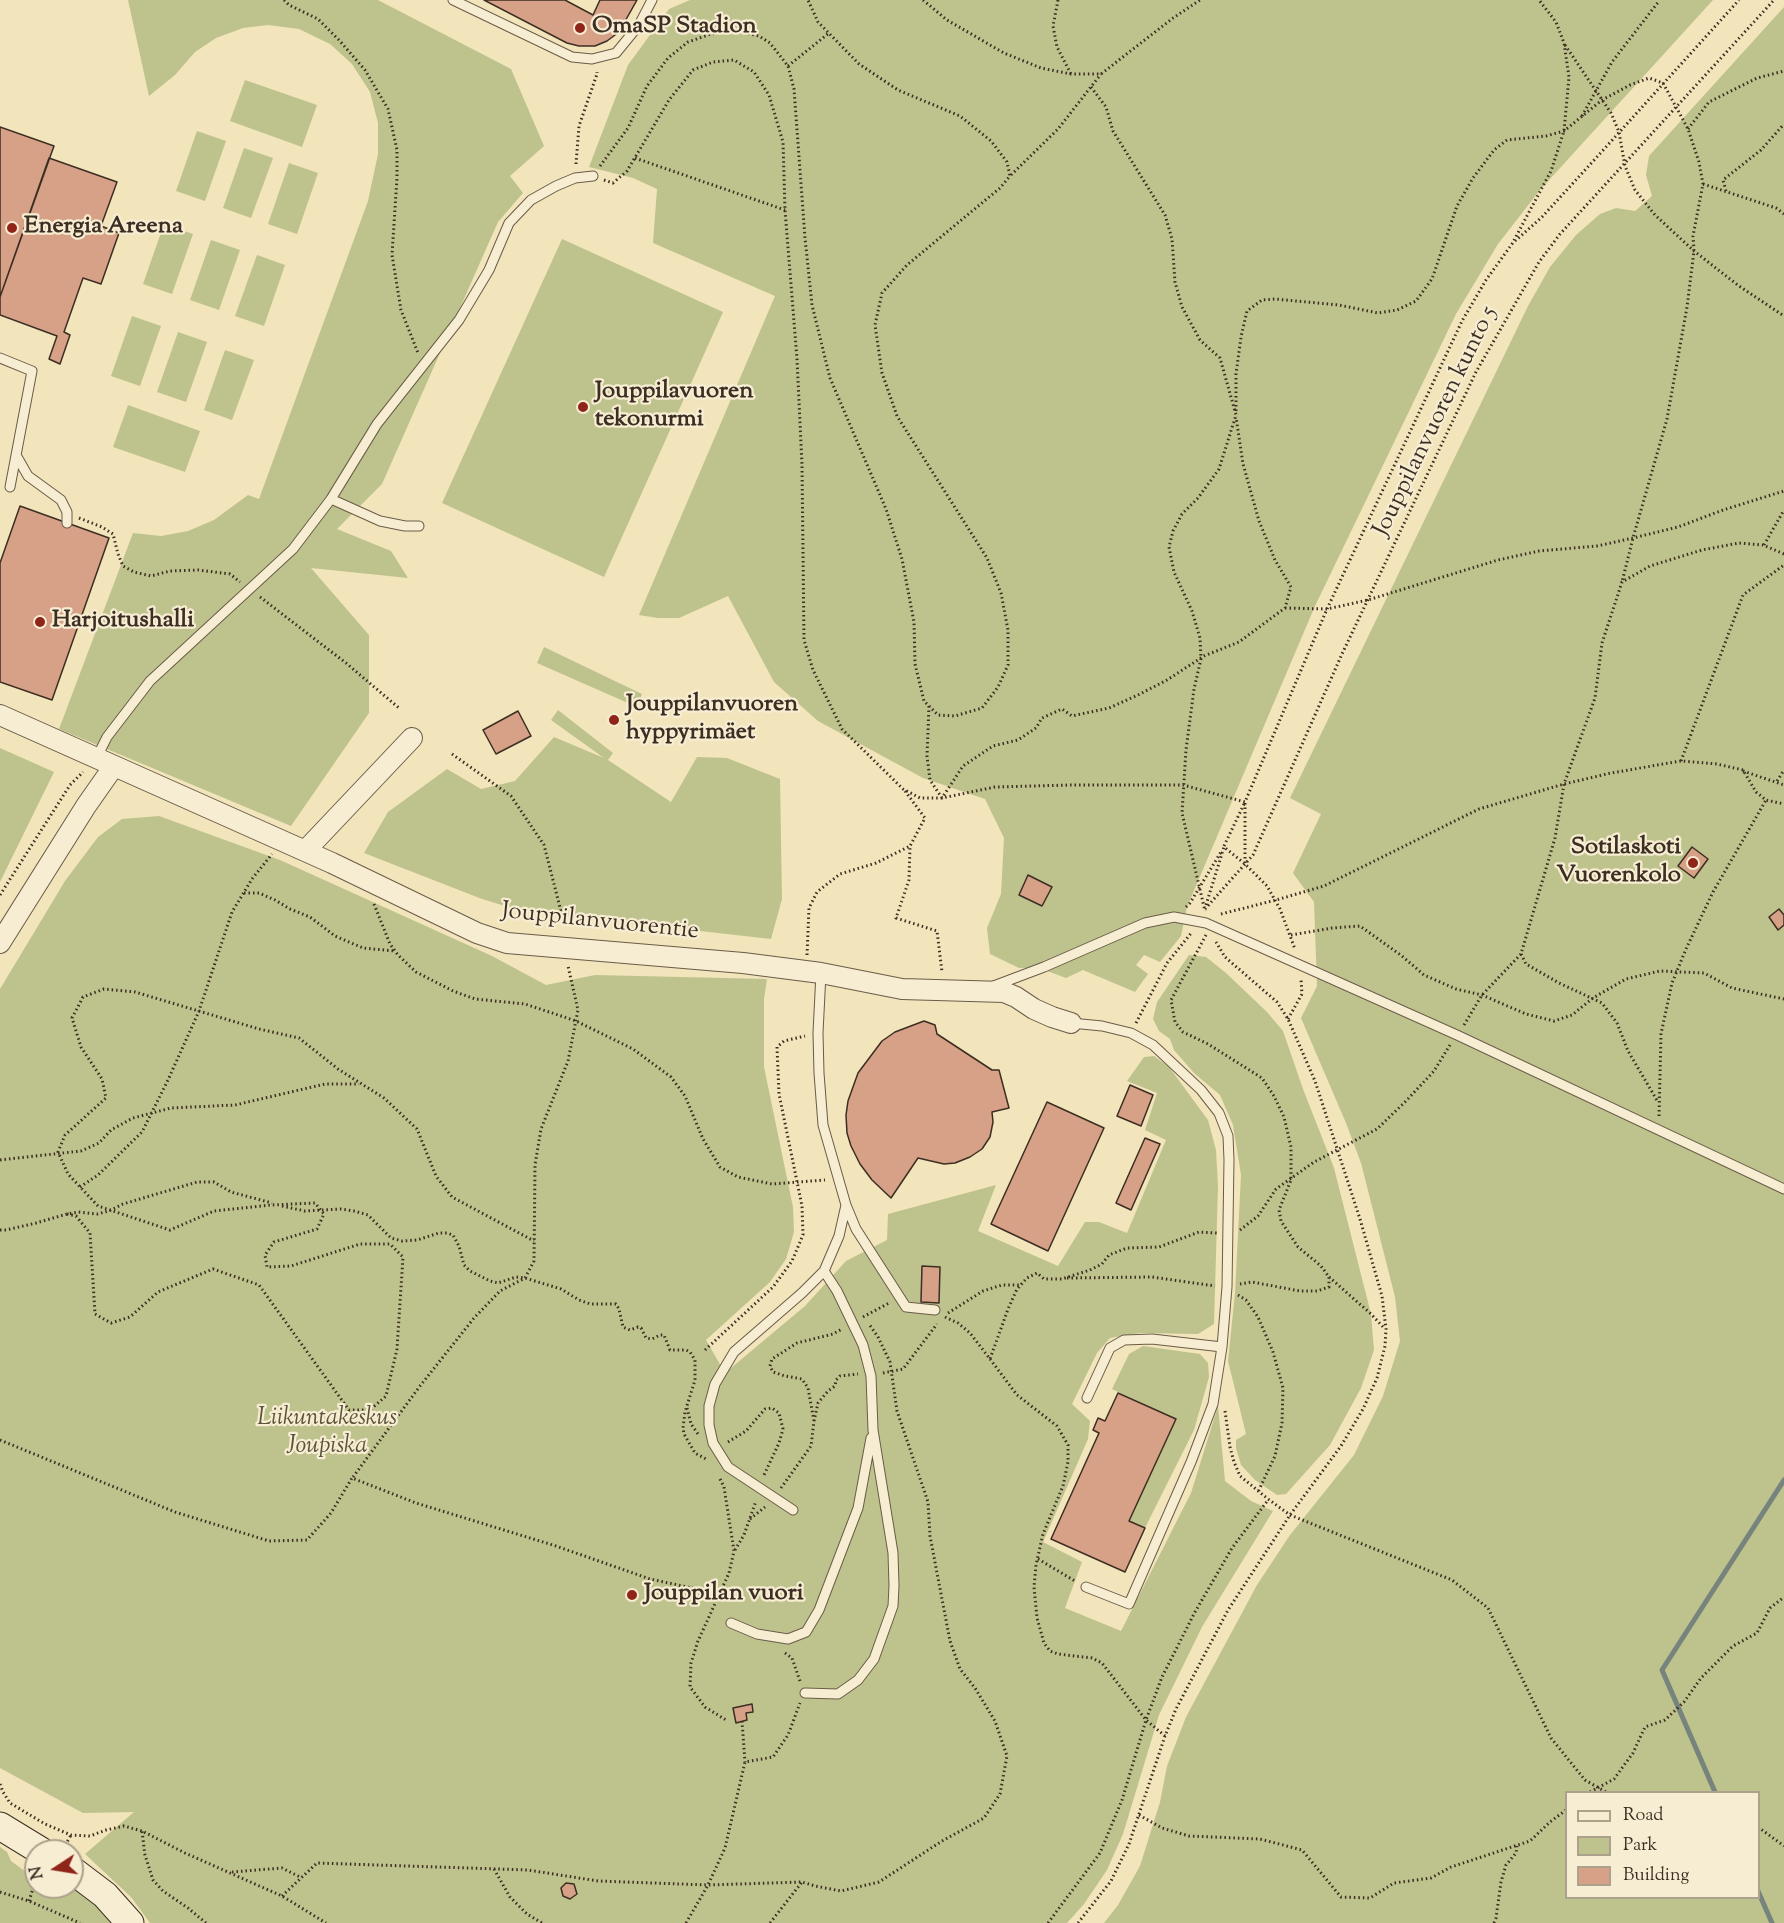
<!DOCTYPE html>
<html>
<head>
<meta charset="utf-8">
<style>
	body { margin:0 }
	#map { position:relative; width:1784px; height:1923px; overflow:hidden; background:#f2e4bb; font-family:"Sorts Mill Goudy",serif }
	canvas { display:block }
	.legend { position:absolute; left:1565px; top:1791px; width:195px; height:108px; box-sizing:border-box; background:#f7edd3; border:2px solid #aca18c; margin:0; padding:8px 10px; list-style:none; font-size:18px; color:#3c2e22 }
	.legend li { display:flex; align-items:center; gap:12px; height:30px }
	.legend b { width:30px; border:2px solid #aca18c }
	.north { position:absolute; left:24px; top:1839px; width:60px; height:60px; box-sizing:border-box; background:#f7edd3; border:2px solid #aca18c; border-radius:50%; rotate:258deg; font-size:16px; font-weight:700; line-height:24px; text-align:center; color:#3c2e22 }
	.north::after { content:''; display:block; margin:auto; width:21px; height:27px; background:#8f2418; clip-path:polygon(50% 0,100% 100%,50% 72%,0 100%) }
</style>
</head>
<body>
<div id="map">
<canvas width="1784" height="1923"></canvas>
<ul class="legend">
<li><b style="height:8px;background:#f7edd3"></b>Road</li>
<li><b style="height:16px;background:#bec38d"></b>Park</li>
<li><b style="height:16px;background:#d7a187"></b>Building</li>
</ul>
<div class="north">N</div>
</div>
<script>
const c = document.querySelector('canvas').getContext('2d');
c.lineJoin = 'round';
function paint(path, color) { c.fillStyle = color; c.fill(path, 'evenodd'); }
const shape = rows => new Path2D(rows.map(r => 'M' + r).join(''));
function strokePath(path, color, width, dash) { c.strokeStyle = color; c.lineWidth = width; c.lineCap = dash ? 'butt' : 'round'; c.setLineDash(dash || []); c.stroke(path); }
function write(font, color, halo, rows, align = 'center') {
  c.font = font + ' "Sorts Mill Goudy",serif'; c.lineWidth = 4.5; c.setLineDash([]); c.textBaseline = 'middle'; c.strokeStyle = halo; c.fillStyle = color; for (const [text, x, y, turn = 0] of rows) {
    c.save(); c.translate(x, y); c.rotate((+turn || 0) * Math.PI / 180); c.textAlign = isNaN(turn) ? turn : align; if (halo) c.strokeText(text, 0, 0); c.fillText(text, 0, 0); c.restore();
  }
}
paint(shape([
	[128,0,378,0,511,69,544,146,510,176,523,193,498,222,382,484,337,529,391,551,408,578,311,568,369,635,369,713,291,826,59,729,133,533,161,536,188,531,214,520,248,495,259,499,368,201,378,154,378,123,370,92,352,64,330,44,299,29,268,25,243,28,216,38,195,52,175,75,149,96],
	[690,0,1713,0,1540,190,1498,244,1456,314,1315,606,1187,907,1181,936,1160,962,1144,955,1136,965,1148,974,1135,992,1083,970,1066,978,1039,968,1019,968,990,954,987,928,1001,894,1004,838,985,799,923,778,818,721,774,682,728,596,679,618,658,618,639,615,775,296,653,243,657,189,633,178,589,167,628,65,669,9],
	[1784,7,1784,1923,1104,1923,1118,1905,1140,1866,1160,1802,1167,1766,1186,1717,1257,1585,1290,1535,1354,1455,1383,1396,1400,1341,1395,1297,1361,1163,1346,1123,1301,1018,1317,986,1314,902,1293,873,1321,814,1290,798,1528,306,1550,267,1576,235,1600,214,1616,208,1635,211,1652,196,1646,175,1649,156],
	[1566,1792,1758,1792,1758,1898,1566,1898],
	[245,80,317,105,302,147,230,121],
	[197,131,226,141,205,201,176,191],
	[244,148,273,158,251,218,223,208],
	[289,163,318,173,297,234,268,224],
	[164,224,193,234,172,294,143,284],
	[562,239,723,312,604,577,442,503],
	[211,240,240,250,219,310,190,300],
	[257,255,285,265,264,326,235,316],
	[132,316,161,326,140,386,111,376],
	[178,332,207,342,186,402,157,392],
	[225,350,254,360,232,420,204,410],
	[128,405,200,431,185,472,113,447],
	[544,647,642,694,637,707,537,663],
	[558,710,613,753,608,760,671,802,697,757,727,758,780,779,782,899,771,939,522,911,482,899,364,853,388,812,447,769,481,789,515,781,554,737,604,758,551,720],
	[0,748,54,772,0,882],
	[159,816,280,860,492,956,546,985,595,975,767,979,764,999,764,1067,793,1207,794,1232,786,1259,770,1282,706,1340,725,1373,805,1306,846,1261,887,1240,888,1214,996,1185,978,1231,1058,1266,1085,1222,1099,1222,1127,1233,1166,1140,1145,1130,1157,1093,1127,1081,1144,1057,1154,1056,1169,1067,1208,1120,1216,1150,1218,1186,1214,1324,1198,1334,1140,1333,1110,1338,1097,1353,1072,1404,1090,1421,1088,1439,1043,1542,1082,1562,1065,1608,1121,1631,1191,1493,1218,1406,1225,1481,1251,1501,1273,1511,1202,1627,1159,1715,1123,1834,1107,1870,1084,1904,1067,1923,150,1923,131,1897,85,1854,134,1812,83,1813,0,1768,0,989,65,881,98,837,122,819],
	[1189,955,1206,957,1226,973,1267,1012,1283,1031,1303,1089,1334,1168,1371,1314,1374,1350,1361,1388,1330,1445,1286,1494,1277,1495,1255,1480,1241,1465,1236,1448,1236,1440,1246,1434,1228,1361,1235,1293,1241,1175,1233,1125,1220,1095,1194,1073,1174,1050,1170,1039,1159,1031,1153,1019,1157,1002],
	[1143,1346,1200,1354,1208,1363,1209,1377,1194,1430,1145,1528,1129,1521,1176,1419,1112,1389,1129,1354],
	[0,1847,7,1852,11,1861,26,1872,36,1874,36,1887,72,1886,86,1893,117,1923,0,1923]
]), '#bec38d');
strokePath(shape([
	[1715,1792,1662,1670,1784,1480],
	[1758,1891,1772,1923]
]), '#77837d', 5);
const building = shape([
	[484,0,565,0,593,15,600,0,637,0,619,32,607,41,595,46,579,46,567,43,484,0],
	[0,127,54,146,0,297,0,127],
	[49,158,117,182,101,226,119,233,101,284,83,278,64,332,70,335,60,364,49,359,57,336,0,315,0,297,49,158],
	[20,506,109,538,52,700,0,682,0,563,20,506],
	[518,711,531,736,496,754,483,730,518,711],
	[1692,847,1708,859,1694,878,1678,866,1692,847],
	[1028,875,1052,887,1042,906,1019,895,1028,875],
	[1779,909,1784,915,1784,925,1778,930,1769,917,1779,909],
	[924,1021,935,1025,937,1034,992,1070,999,1070,1009,1108,992,1112,993,1122,990,1137,982,1149,970,1157,955,1163,944,1164,918,1158,891,1198,872,1180,860,1164,851,1146,847,1133,846,1115,848,1101,858,1073,882,1041,895,1032,924,1021],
	[1130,1085,1153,1095,1141,1126,1117,1116,1130,1085],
	[1047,1102,1104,1128,1048,1251,991,1224,1047,1102],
	[1145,1138,1160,1144,1131,1210,1116,1203,1145,1138],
	[922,1266,940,1267,939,1303,921,1302,922,1266],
	[1118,1393,1176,1419,1129,1521,1145,1528,1125,1572,1051,1539,1099,1433,1093,1430,1098,1418,1105,1421,1118,1393],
	[752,1704,753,1712,746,1713,747,1720,736,1723,733,1708,752,1704],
	[566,1883,574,1884,577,1894,570,1899,563,1896,561,1888,566,1883]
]);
paint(building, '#d7a187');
strokePath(building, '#3c2e22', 1.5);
const lane = shape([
	[453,0,572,57,592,59,616,53,639,25,652,0],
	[0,358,32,371,10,487],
	[16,455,28,476,61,500,67,512,67,523],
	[331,499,380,521,405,526,419,526],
	[96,759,107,737,150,681,293,549,331,499,377,424,459,320,489,270,509,223,531,200,556,186,575,178,593,176],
	[991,987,1044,967,1145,923,1174,917,1206,923,1457,1035,1784,1189],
	[1071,1023,1102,1026,1131,1033,1153,1045,1201,1090,1219,1113,1228,1136,1229,1160,1227,1287,1222,1347,1213,1404,1191,1462,1129,1604,1086,1587],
	[846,1205,856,1229,906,1307,935,1310],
	[1087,1398,1110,1348,1124,1340,1152,1339,1222,1347],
	[793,1510,728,1467,713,1443,709,1425,709,1406,715,1384,734,1352,802,1293,824,1271,839,1236,846,1205,823,1125,819,1073,818,1033,821,973],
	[731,1623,757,1634,788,1639,806,1632,819,1610,858,1508,871,1438],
	[805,1693,838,1694,858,1680,874,1659,893,1606,894,1586,893,1553,873,1430,871,1376,863,1345,837,1291,824,1271]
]);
const street = shape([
	[0,715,332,863,477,933,507,943,743,963,821,973,902,989,1004,992,1016,997,1034,1009,1052,1017,1071,1023],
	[305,851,412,738],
	[0,943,86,806,114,766]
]);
const secondary = shape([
	[0,1826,41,1851],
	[72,1870,105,1895,130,1923]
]);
strokePath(lane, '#6a5c48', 11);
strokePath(street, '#6a5c48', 22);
strokePath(secondary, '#3c2e22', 29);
strokePath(shape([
	[284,0,289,5,318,19,339,40,365,70,388,109,397,150,397,178,392,255,401,310,418,353],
	[923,0,947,20,1004,53,1041,68,1071,74,1101,74,1173,18,1200,0],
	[1058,0,1053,26,1057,47,1071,74],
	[1565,45,1611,113,1619,132,1625,166,1635,190,1655,215,1694,251,1739,286,1784,316],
	[788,66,829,33],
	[1091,87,1106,107,1113,131,1165,215,1172,239,1175,282,1182,307,1200,340,1220,358,1236,415,1219,469,1198,498,1182,514,1173,531,1169,547,1174,572,1192,611,1200,638,1201,659,1194,689,1186,750,1182,813,1205,911],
	[1582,116,1612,62,1659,1],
	[1688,129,1709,102,1757,78,1784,71],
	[635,158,785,210],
	[576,164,579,126,597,74,597,72],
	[600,166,628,128,647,86,668,58,688,42,711,34,733,30,759,36,770,43,788,66,794,89,805,238,812,305,830,378,886,509,902,559,914,622,915,664,924,701,938,715,955,716,982,708,998,687,1008,665,1008,630,1001,593,987,558,897,416,882,373,875,325,882,293,907,265,1000,188,1010,176,1007,162,991,141,960,116,898,90,859,64,818,22,808,0],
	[1011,175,1058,129,1101,74],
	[604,180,613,183,627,171,669,100,693,70,713,62,734,60,754,72,769,95,783,142,785,210,797,359,802,465,804,640,813,670,842,729,903,789,920,798,942,798,995,787,1071,785,1183,785,1245,802,1327,609,1462,321,1486,280,1512,244,1551,171,1564,131,1569,77,1564,43,1556,22,1539,0],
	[1703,184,1776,208,1784,214],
	[1726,191,1723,180,1761,150,1784,124],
	[1515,241,1542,217,1596,158,1739,0],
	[1236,411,1236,374,1241,337,1247,311,1262,300,1275,299,1339,305,1378,313,1397,310,1416,301,1432,279,1457,206,1473,178,1494,150,1507,140,1546,136,1564,131,1602,100,1630,85,1649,78,1663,83,1688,129,1699,162,1703,184,1693,236,1694,251,1687,307,1667,419,1633,538,1622,582],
	[79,518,102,527,113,534,118,554,123,566,134,572,151,576,170,571,198,570,230,574,240,582],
	[1764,545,1784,510],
	[260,597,346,663,399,708],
	[1285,608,1327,609,1368,600,1498,560,1539,551,1597,546,1633,538,1678,527,1723,510,1784,491],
	[929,706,927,756,930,780,942,798,963,766,993,746,1018,740,1036,728,1042,718,1062,709,1072,716,1109,708,1138,695,1167,680,1204,656,1239,642,1285,608,1291,587,1275,560,1259,521,1243,464,1236,417],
	[452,754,511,796,544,845,564,923],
	[1681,761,1743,595,1784,565],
	[1743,771,1784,785],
	[1777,781,1784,770],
	[905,791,925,818,910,846,909,880,896,918,937,931,942,972],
	[1245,803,1245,863],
	[1224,846,1245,802],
	[244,893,259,893,275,900,290,909,310,917,335,936,363,948,395,951],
	[0,895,70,785,83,772],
	[374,904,390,944,398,955,416,972,453,991,475,999,525,1004,576,1021,633,1049,671,1077,685,1096,703,1139,720,1167,738,1177,772,1184,825,1180],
	[1206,905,1224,847,1245,864,1267,886,1280,909,1295,949],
	[1186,907,1190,903,1221,852],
	[1205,909,1253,855,1342,654,1476,372,1539,262,1560,234,1774,0],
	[1221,914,1276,900,1324,886,1479,809,1564,784,1611,773,1681,761,1717,764,1743,770,1756,792,1766,800,1784,804],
	[1206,935,1171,1000,1175,1022,1183,1032,1208,1044,1262,1078,1274,1096,1284,1117,1291,1147,1291,1180,1279,1210,1281,1221,1298,1247,1321,1266,1329,1277,1329,1287,1317,1291,1300,1291,1252,1282,1240,1284],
	[1291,935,1332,928,1360,926,1402,956,1424,975,1456,989,1482,995,1526,1014,1554,1021,1572,1015,1593,998,1626,979,1660,971,1704,973,1732,988,1784,999],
	[1521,954,1526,964,1559,983,1602,1003,1617,1023,1628,1051,1658,1102],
	[807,955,809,908,817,892,840,874,876,863,910,846],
	[1288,1019,1302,994,1301,979],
	[1136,1023,1167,963,1192,932],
	[1464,1025,1482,995,1521,954,1555,838,1564,784,1595,698,1602,643,1622,582,1650,566,1702,550,1739,543,1763,545,1784,554],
	[1659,1116,1661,1034,1672,983,1686,949,1713,892,1766,800],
	[0,1160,81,1151,99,1143,111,1130,133,1118,171,1108,235,1105,325,1084,359,1084],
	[80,1187,98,1175,142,1132,168,1080,199,1011,232,912,252,879,272,854],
	[282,1206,305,1211,341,1209,354,1211,368,1215,391,1238,402,1241,417,1240,439,1233,447,1233,453,1235,459,1246,464,1265,470,1271,490,1281,498,1283,516,1277,525,1278,561,1289,579,1300,590,1304,616,1304,619,1309,623,1327,630,1330,638,1327,641,1328,646,1338,652,1339,660,1335,664,1335,670,1350,686,1350,690,1352,695,1360,695,1380,685,1412,683,1428,684,1434,695,1453,706,1459],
	[67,1214,76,1216,90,1233,95,1314,111,1323,130,1317,158,1292,213,1269,259,1285,349,1410,370,1410,386,1396,397,1349,403,1257,390,1244,360,1244,291,1266,267,1267,265,1255,274,1242,317,1229,324,1214,315,1203,271,1205,214,1211,170,1230,98,1206,68,1174,58,1152,65,1135,106,1098,102,1079,81,1047,72,1018,83,997,104,989,135,992,259,1029,299,1038,338,1069,384,1098,417,1129,436,1176,452,1197,534,1241],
	[0,1230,6,1230,36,1223,67,1214,78,1212,97,1214,109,1211,123,1204,197,1182,214,1182,231,1192,272,1203],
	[1240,1230,1258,1216,1276,1189,1314,1162,1377,1129,1406,1101,1434,1071,1450,1045],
	[1329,1277,1371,1314,1385,1329],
	[1067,1278,1152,1277,1215,1286],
	[1238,1295,1246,1300,1258,1317,1273,1352,1283,1388,1282,1423,1275,1456,1258,1492],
	[948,1313,983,1291,1002,1285,1021,1285],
	[863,1317,889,1303],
	[945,1317,958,1323,970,1333,990,1359,1008,1309,1017,1289,1027,1278,1037,1273,1044,1279,1062,1279,1090,1270,1102,1264,1109,1255,1127,1248,1159,1247,1199,1232,1217,1233],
	[705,1350,773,1287,792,1261,803,1235,802,1206,779,1094,777,1047,784,1041,805,1036],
	[990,1359,1017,1395,1057,1426,1068,1445,1068,1462,1063,1486,1043,1534,1036,1565,1034,1587,1037,1618,1044,1643,1050,1651,1058,1654,1092,1658,1102,1663,1146,1720,1165,1736],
	[883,1373,903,1369,937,1324],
	[687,1408,691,1424,698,1434],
	[1225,1411,1230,1447,1234,1462,1240,1476,1268,1499,1290,1515,1452,1580,1488,1608,1551,1738,1585,1780,1606,1792],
	[814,1421,808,1388,802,1379,785,1376,773,1372,770,1366,772,1359,797,1343,833,1334,842,1329],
	[0,1440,175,1512,269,1541,307,1540,331,1513,352,1478,416,1503,556,1546,650,1579,720,1594],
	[728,1442,746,1431,765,1409,772,1408,779,1413,783,1429,779,1443,764,1475],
	[353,1477,420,1386,474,1318,500,1291,525,1278,534,1261,535,1165,541,1129,568,1061,578,1010,568,966],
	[720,1479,724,1487,734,1551,729,1573,698,1641,691,1663,690,1687,705,1707,726,1720],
	[781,1488,811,1446,814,1421,818,1403,828,1391,835,1386,836,1380,840,1376,858,1374],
	[750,1519,765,1507],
	[735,1550,744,1535,756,1501],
	[1038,1559,1075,1581],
	[785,1653,792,1658,800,1681],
	[742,1721,745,1762],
	[0,1784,3,1792,10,1803,45,1824,71,1835,90,1836,106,1830,124,1826,142,1831],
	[1590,1792,1614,1779,1633,1753,1645,1727,1665,1720,1684,1702,1701,1678,1733,1646,1757,1633,1770,1608,1784,1597],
	[1139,1815,1162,1828,1189,1836,1260,1839,1302,1850,1341,1897,1370,1898,1394,1883,1431,1878,1451,1867,1530,1841,1550,1822,1566,1810],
	[1758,1827,1784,1846],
	[63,1849,71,1835],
	[494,1869,510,1897,527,1914,542,1923],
	[232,1872,282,1868,300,1877],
	[0,1892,29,1901,80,1923],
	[282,1896,317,1863,528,1870,598,1881,708,1885,802,1882,815,1886,841,1891,879,1882,942,1841,984,1818,1000,1794,1007,1756,995,1721,975,1688,960,1669,950,1641,930,1536,928,1502,897,1411,890,1362,878,1337,869,1324],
	[29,1901,36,1879],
	[206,1923,188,1908,163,1891,153,1880,145,1855,142,1831,185,1853,282,1896,326,1923],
	[686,1923,708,1885,725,1848,745,1762,773,1757,788,1735,800,1703],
	[770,1923,802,1882],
	[1048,1923,1100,1853,1122,1800,1146,1720,1162,1677,1195,1612,1232,1548,1268,1500],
	[1078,1923,1111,1881,1129,1844,1165,1736,1176,1709,1228,1610,1290,1515,1341,1446,1363,1409,1377,1378,1385,1346,1386,1329,1382,1296,1360,1219,1315,1081,1288,1019,1277,1002,1225,957,1216,942],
	[1494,1923,1496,1918,1501,1882,1506,1865,1516,1853,1517,1846]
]), '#3c2e22', 3, [1.5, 3]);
strokePath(lane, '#f7edd3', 9);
strokePath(street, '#f7edd3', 20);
strokePath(secondary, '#f7edd3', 27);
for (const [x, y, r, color] of [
	[580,28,6,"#8f2418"],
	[12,228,6,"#8f2418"],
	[583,407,6,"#8f2418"],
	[40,622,6,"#8f2418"],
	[614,720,6,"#8f2418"],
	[1693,863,6,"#8f2418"],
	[632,1595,6,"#8f2418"]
]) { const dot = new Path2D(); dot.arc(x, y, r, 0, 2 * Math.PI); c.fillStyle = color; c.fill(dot); strokePath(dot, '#f7edd3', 2); }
write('bold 24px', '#3c2e22', '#f7edd3', [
	["OmaSP Stadion",592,28],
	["Energia Areena",24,228],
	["Jouppilavuoren",595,393],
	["tekonurmi",595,421],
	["Harjoitushalli",52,622],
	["Jouppilanvuoren",626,706],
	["hyppyrimäet",626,734],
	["Sotilaskoti",1681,849,"right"],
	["Vuorenkolo",1681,877,"right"],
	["Jouppilan vuori",644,1595]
], 'left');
write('24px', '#3c2e22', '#f7edd3', [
	["Jouppilanvuoren kunto 5",1437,422,-64],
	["Jouppilanvuorentie",600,923,6]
]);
write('italic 24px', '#5c533d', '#f7edd3', [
	["Liikuntakeskus",327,1420],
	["Joupiska",327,1448]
]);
</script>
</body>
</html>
